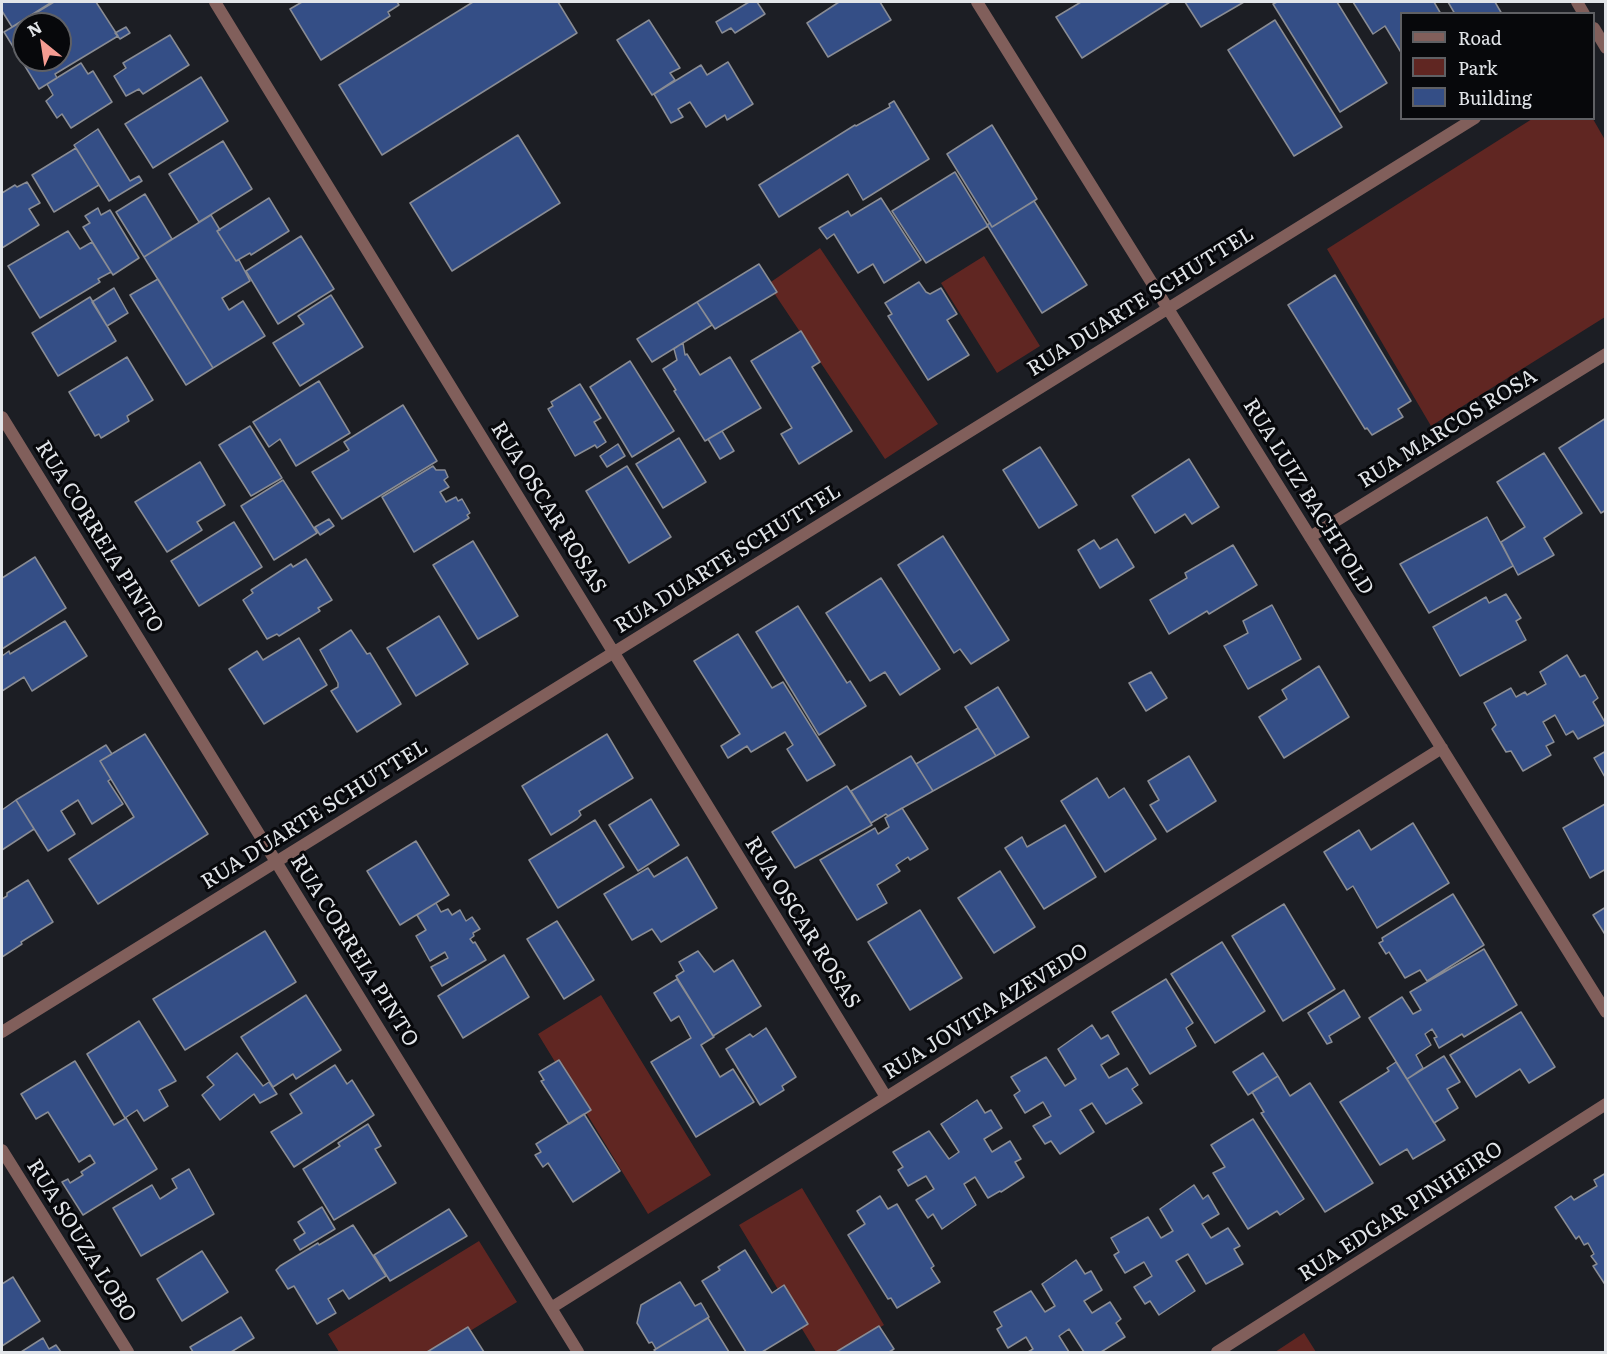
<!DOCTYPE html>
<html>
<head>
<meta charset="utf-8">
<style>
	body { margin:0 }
	#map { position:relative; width:1607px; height:1354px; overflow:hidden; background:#1c1e24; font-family:Literata,serif }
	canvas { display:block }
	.frame { position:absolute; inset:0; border:3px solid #e2e5e9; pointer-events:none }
	.legend { position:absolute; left:1400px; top:12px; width:195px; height:108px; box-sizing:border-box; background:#07080b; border:2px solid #5f6064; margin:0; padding:8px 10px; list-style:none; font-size:18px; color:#e2e5e9 }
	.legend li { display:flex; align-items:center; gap:12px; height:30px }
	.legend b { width:30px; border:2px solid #5f6064 }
	.north { position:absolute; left:12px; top:12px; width:60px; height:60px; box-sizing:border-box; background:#07080b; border:2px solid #5f6064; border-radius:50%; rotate:330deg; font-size:16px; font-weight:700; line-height:24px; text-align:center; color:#e2e5e9 }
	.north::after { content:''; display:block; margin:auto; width:21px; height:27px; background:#f59c92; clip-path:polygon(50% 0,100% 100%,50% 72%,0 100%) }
</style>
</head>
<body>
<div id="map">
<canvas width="1607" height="1354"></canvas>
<div class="frame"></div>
<ul class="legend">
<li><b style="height:8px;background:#815f5b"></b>Road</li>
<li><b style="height:16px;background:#602622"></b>Park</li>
<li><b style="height:16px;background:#344e86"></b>Building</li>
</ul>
<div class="north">N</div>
</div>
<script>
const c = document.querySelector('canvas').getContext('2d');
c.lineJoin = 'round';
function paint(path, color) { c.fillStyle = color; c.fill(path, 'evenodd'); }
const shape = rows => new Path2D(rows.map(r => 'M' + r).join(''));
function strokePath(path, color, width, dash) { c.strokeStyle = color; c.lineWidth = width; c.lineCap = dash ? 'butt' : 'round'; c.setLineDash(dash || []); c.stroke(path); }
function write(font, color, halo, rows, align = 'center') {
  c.font = font + ' Literata,serif'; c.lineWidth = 6; c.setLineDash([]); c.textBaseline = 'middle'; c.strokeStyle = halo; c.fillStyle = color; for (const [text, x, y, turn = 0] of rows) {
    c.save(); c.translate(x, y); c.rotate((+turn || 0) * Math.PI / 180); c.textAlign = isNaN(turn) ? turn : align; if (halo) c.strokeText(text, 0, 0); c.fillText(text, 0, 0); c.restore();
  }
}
paint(shape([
	[1532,119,1593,119,1605,140,1605,317,1431,426,1327,249],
	[820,248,938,424,885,459,768,284],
	[984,256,1040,346,997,373,941,283],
	[601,995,711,1175,648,1214,538,1034],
	[802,1188,884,1325,837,1352,816,1352,739,1225],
	[479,1241,517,1302,436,1352,339,1352,328,1334],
	[1304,1333,1316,1352,1275,1352]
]), '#602622');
const building = shape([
	[2,2,52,2,12,27,2,11,2,2],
	[54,2,96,2,118,36,55,74,57,78,39,89,4,32,54,2],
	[24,24,60,24,60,60,24,60,24,24],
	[302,2,397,2,399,5,388,12,390,16,321,60,290,9,302,2],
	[473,2,558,2,577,33,382,155,339,85,473,2],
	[749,2,757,2,765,14,735,33,731,28,722,33,716,22,749,2],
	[839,2,880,2,891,20,828,57,807,23,839,2],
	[1081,2,1170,2,1082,58,1056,17,1081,2],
	[1185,2,1244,2,1201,27,1185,2],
	[1277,2,1337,2,1387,83,1340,112,1273,4,1277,2],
	[1353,2,1434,2,1441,14,1402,14,1402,54,1385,26,1373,34,1353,2],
	[1448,2,1495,2,1502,14,1455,14,1448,2],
	[649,20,680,68,670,73,675,80,652,95,617,40,649,20],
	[1275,20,1342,127,1294,156,1228,50,1275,20],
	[126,27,130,33,120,39,115,33,126,27],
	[170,35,189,65,143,94,139,89,126,96,114,76,126,68,123,63,170,35],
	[728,62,753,104,727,120,725,115,706,127,690,102,678,109,683,117,671,123,654,94,701,65,707,75,728,62],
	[81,63,88,74,93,71,112,102,71,128,62,114,57,118,46,101,53,95,47,84,81,63],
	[201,77,228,121,153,168,125,124,201,77],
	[894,101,929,159,863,200,848,174,779,217,759,185,855,125,856,126,890,107,889,104,894,101],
	[992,125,1037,199,992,227,947,154,992,125],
	[98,129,130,181,139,176,142,181,109,201,74,145,98,129],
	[518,135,560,203,452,271,410,203,518,135],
	[223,141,252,189,199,222,169,174,223,141],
	[76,148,99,185,54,212,32,175,76,148],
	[955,172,988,226,926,263,892,211,955,172],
	[27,182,40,203,29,209,39,225,2,248,2,193,15,185,17,187,27,182],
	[145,194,172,239,144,257,116,212,145,194],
	[269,198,289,231,251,255,250,253,236,261,217,231,269,198],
	[881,198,921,260,884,283,873,264,858,273,834,234,827,239,819,228,848,211,851,216,881,198],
	[1034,201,1087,285,1042,313,987,225,990,223,992,227,1034,201],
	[98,208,101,215,110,210,139,258,113,275,83,227,90,223,85,216,98,208],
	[211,215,220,230,217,231,236,261,239,260,250,281,222,298,229,310,243,301,265,336,213,368,144,257,211,215],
	[68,231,80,249,92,242,111,272,98,279,100,282,40,318,8,266,68,231],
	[301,236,334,289,278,324,246,271,301,236],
	[759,264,777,292,715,329,697,302,759,264],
	[1335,275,1411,401,1398,409,1403,417,1372,435,1367,428,1365,429,1288,305,1335,275],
	[158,279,213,368,186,385,130,295,158,279],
	[919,282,926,292,930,294,941,288,957,314,947,320,969,355,928,380,888,316,892,314,885,303,919,282],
	[114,288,128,313,107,326,92,302,114,288],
	[331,295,363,347,300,386,273,343,304,324,298,316,331,295],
	[90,297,116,341,58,376,32,333,90,297],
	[697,302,712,325,652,362,637,339,697,302],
	[801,331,820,362,812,367,852,431,799,464,781,434,792,428,751,361,801,331],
	[683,343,685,355,687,354,700,375,730,357,761,408,705,441,674,391,676,390,663,369,677,360,674,349,683,343],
	[127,357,153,400,127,416,129,421,101,438,99,434,95,436,69,392,127,357],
	[630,361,674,431,632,457,590,387,630,361],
	[319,381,350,433,296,466,280,439,269,447,253,422,319,381],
	[580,384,601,418,594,422,606,442,597,448,595,445,575,456,548,409,553,406,551,402,580,384],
	[403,405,437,461,342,519,312,472,349,450,344,442,403,405],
	[1606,418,1606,510,1601,513,1559,448,1606,418],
	[250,426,282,478,251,496,219,445,250,426],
	[722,431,734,451,720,459,708,439,722,431],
	[679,438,706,482,663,508,636,464,679,438],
	[618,444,625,456,607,467,600,456,618,444],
	[1040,447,1077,505,1039,528,1003,470,1040,447],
	[1544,453,1582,513,1544,538,1554,555,1518,575,1501,542,1525,527,1497,482,1544,453],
	[1189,459,1219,507,1192,524,1185,514,1155,533,1132,496,1189,459],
	[200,462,225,505,197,522,202,530,167,552,135,502,200,462],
	[433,466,436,470,445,470,448,477,444,480,449,487,440,492,446,502,456,497,458,501,462,499,470,513,467,515,469,518,414,552,382,497,433,466],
	[627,466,671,537,629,563,586,491,627,466],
	[283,480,317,533,274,560,241,506,283,480],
	[1487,517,1513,566,1429,613,1400,564,1487,517],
	[329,519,334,526,320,535,315,527,329,519],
	[234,522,262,567,199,606,171,561,234,522],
	[943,536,1009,640,971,664,960,649,954,653,898,565,943,536],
	[1117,539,1134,567,1100,588,1078,550,1094,540,1100,549,1117,539],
	[473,541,518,616,478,639,433,565,473,541],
	[1233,545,1257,585,1209,614,1207,611,1169,634,1150,600,1187,578,1185,573,1233,545],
	[35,557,66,608,2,649,2,578,35,557],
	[306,559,332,600,318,608,320,611,279,636,277,634,267,639,243,600,253,593,251,590,291,564,293,567,306,559],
	[881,578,940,669,900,695,885,672,870,681,826,613,881,578],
	[1506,594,1521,618,1516,621,1526,640,1460,676,1433,627,1486,597,1489,603,1506,594],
	[1272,605,1301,659,1248,689,1224,646,1248,633,1243,621,1272,605],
	[798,606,847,683,850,681,866,706,819,735,756,632,798,606],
	[439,616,468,664,416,696,387,648,439,616],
	[65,621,87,656,32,691,24,677,2,691,2,656,9,651,10,654,65,621],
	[351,630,367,654,370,653,401,704,357,732,331,691,338,687,338,683,320,650,351,630],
	[738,634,772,688,783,682,835,765,807,781,787,749,793,745,785,732,751,752,747,746,728,758,721,746,740,734,694,661,738,634],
	[299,638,327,685,264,724,229,669,257,651,263,660,299,638],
	[1567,655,1580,677,1585,675,1598,698,1593,702,1606,724,1578,739,1573,731,1566,735,1555,715,1543,722,1554,742,1546,746,1551,755,1523,771,1511,751,1506,752,1492,729,1496,725,1484,703,1511,688,1516,697,1525,692,1527,695,1546,684,1540,672,1567,655],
	[1319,666,1349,717,1284,758,1259,717,1287,699,1282,690,1319,666],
	[1151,672,1167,698,1146,711,1129,683,1151,672],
	[998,687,1029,737,996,756,965,707,998,687],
	[978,728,996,756,933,791,916,764,978,728],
	[145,734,208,834,98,904,69,859,134,817,100,761,145,734],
	[607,734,633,778,579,811,581,815,577,819,551,835,522,786,607,734],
	[106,745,112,754,100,761,111,779,108,781,123,804,92,824,78,800,61,811,75,834,48,851,16,800,106,745],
	[1606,751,1606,779,1594,758,1606,751],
	[911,756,933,791,888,816,886,814,871,823,851,791,911,756],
	[1189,756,1216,801,1167,832,1150,805,1159,800,1148,781,1189,756],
	[1097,778,1109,798,1124,788,1156,839,1105,872,1061,801,1097,778],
	[847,786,872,825,795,868,772,832,847,786],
	[651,799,679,845,638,871,609,825,651,799],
	[16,800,34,829,2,850,2,810,16,800],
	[1605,804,1606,869,1590,878,1563,828,1605,804],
	[902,808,928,849,910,860,908,857,896,865,900,871,877,885,887,903,857,920,820,860,875,828,878,834,889,827,885,818,902,808],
	[595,820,624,867,558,908,529,860,595,820],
	[1413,823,1449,883,1377,928,1353,886,1347,890,1324,852,1359,830,1371,850,1413,823],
	[1065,825,1096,877,1044,909,1005,848,1022,837,1027,847,1065,825],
	[416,841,449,895,400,925,367,871,416,841],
	[687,857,717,908,661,942,652,929,632,940,604,894,648,868,654,877,687,857],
	[1000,871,1035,927,994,953,958,898,1000,871],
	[28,880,53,922,21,942,22,944,2,957,2,899,7,896,7,893,28,880],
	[1453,894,1484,945,1427,981,1420,970,1405,978,1389,952,1386,954,1379,943,1383,941,1382,938,1453,894],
	[436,903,441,912,448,909,452,915,460,910,466,921,472,917,480,929,473,933,474,936,470,939,473,943,475,942,486,960,442,986,431,967,448,958,445,952,430,961,416,936,426,930,417,915,436,903],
	[1284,904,1335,989,1283,1021,1232,936,1284,904],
	[1606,907,1606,936,1593,915,1606,907],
	[920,910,962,978,910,1010,868,942,920,910],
	[557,921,594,980,564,999,527,939,557,921],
	[265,931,296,982,185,1050,153,999,265,931],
	[1222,942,1265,1011,1215,1043,1171,974,1222,942],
	[1484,949,1517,1005,1464,1037,1462,1034,1439,1048,1434,1038,1437,1037,1432,1029,1425,1034,1431,1045,1416,1055,1423,1068,1407,1079,1369,1018,1402,997,1413,1014,1421,1010,1410,992,1484,949],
	[698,951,714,972,733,960,761,1006,713,1036,676,976,684,971,679,962,698,951],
	[504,955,529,997,463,1038,438,996,504,955],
	[677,979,714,1037,701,1045,720,1077,733,1069,754,1102,696,1137,651,1062,691,1038,679,1016,671,1021,654,993,677,979],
	[1166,979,1193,1023,1186,1028,1196,1046,1150,1074,1112,1012,1166,979],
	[1344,990,1360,1017,1329,1036,1332,1042,1327,1044,1308,1013,1344,990],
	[306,995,341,1050,296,1079,293,1074,273,1087,241,1037,306,995],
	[1521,1012,1555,1067,1529,1083,1520,1069,1476,1097,1450,1055,1521,1012],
	[139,1021,176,1081,159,1090,168,1106,144,1121,137,1110,125,1118,87,1054,139,1021],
	[1092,1025,1101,1039,1108,1035,1119,1054,1101,1065,1109,1078,1127,1068,1138,1085,1132,1089,1142,1103,1106,1124,1092,1103,1080,1110,1094,1132,1060,1154,1051,1141,1045,1144,1033,1126,1051,1116,1043,1102,1025,1113,1014,1095,1020,1091,1011,1077,1046,1057,1065,1086,1076,1079,1058,1049,1092,1025],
	[766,1028,796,1077,782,1086,784,1090,760,1105,726,1049,750,1034,753,1037,766,1028],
	[237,1053,263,1086,269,1082,277,1094,260,1103,254,1094,220,1120,202,1095,214,1085,207,1077,237,1053],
	[1263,1053,1278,1076,1248,1095,1233,1072,1263,1053],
	[1444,1056,1460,1082,1447,1089,1458,1108,1434,1123,1407,1079,1444,1056],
	[559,1060,591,1110,569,1124,541,1081,544,1080,539,1072,559,1060],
	[75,1061,114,1125,126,1118,157,1169,83,1215,62,1182,68,1179,70,1183,83,1175,81,1172,95,1163,90,1155,79,1162,48,1112,36,1119,21,1094,75,1061],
	[1396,1062,1445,1140,1413,1159,1407,1149,1380,1165,1340,1102,1389,1071,1387,1068,1396,1062],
	[335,1065,347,1084,352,1080,374,1115,294,1167,271,1132,302,1113,290,1094,335,1065],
	[1278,1076,1290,1096,1310,1083,1373,1183,1325,1212,1261,1113,1264,1112,1252,1092,1278,1076],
	[977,1100,985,1113,991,1110,1002,1128,984,1139,992,1152,1010,1141,1021,1159,1015,1162,1024,1177,1001,1192,1000,1191,988,1198,975,1177,964,1184,976,1205,942,1229,933,1214,928,1218,916,1200,934,1189,926,1176,908,1186,898,1170,903,1167,893,1152,929,1131,949,1159,959,1152,941,1124,977,1100],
	[584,1114,620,1171,573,1202,548,1163,543,1167,535,1155,541,1152,536,1144,584,1114],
	[1253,1119,1304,1199,1280,1215,1277,1211,1248,1229,1213,1173,1225,1167,1211,1145,1253,1119],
	[368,1124,381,1146,375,1149,396,1183,334,1220,303,1169,340,1146,338,1143,368,1124],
	[189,1169,214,1214,141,1256,113,1208,152,1185,160,1199,177,1188,172,1179,189,1169],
	[1606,1173,1606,1286,1593,1266,1597,1264,1591,1256,1594,1254,1588,1243,1584,1245,1579,1236,1576,1239,1555,1207,1571,1196,1574,1200,1597,1186,1594,1180,1606,1173],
	[1194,1185,1203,1199,1208,1195,1219,1214,1202,1224,1211,1238,1228,1228,1240,1246,1234,1249,1243,1264,1206,1284,1188,1254,1176,1261,1195,1291,1159,1315,1150,1301,1145,1304,1134,1287,1152,1276,1144,1262,1125,1273,1114,1255,1119,1252,1111,1238,1148,1217,1161,1238,1173,1231,1160,1209,1194,1185],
	[880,1196,888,1209,897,1204,934,1266,931,1268,940,1282,897,1308,891,1298,888,1299,848,1235,865,1224,857,1211,880,1196],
	[322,1207,335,1229,300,1250,294,1240,305,1233,298,1222,322,1207],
	[449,1209,467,1236,390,1281,374,1255,449,1209],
	[353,1225,386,1276,349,1299,343,1290,328,1299,336,1313,317,1324,294,1286,288,1289,276,1270,280,1266,318,1243,319,1245,353,1225],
	[745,1250,772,1293,784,1285,808,1324,762,1352,746,1352,702,1281,720,1270,718,1267,745,1250],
	[202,1251,228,1292,182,1321,157,1279,202,1251],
	[1076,1260,1085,1274,1091,1271,1102,1290,1084,1301,1092,1313,1110,1302,1121,1319,1116,1323,1125,1337,1101,1352,1084,1352,1069,1329,1059,1336,1069,1352,1028,1352,1033,1349,1026,1337,1008,1348,997,1329,1002,1326,994,1312,1031,1291,1045,1312,1055,1306,1042,1284,1076,1260],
	[13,1277,40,1321,2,1346,2,1284,13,1277],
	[680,1282,695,1306,701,1303,709,1317,656,1349,652,1342,649,1343,637,1323,641,1305,680,1282],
	[241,1317,254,1338,231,1352,193,1352,190,1347,241,1317],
	[708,1318,729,1352,656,1352,654,1350,708,1318],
	[879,1326,894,1349,889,1352,836,1352,879,1326],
	[468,1327,484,1352,427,1352,468,1327],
	[43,1338,49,1349,56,1345,61,1352,21,1352,43,1338]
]);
paint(building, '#344e86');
strokePath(building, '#898c94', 1.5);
strokePath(shape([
	[215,2,886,1097],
	[977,2,1606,1012],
	[1577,2,1584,14],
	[1594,28,1606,48],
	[2,417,578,1352],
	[1310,537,1606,354],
	[2,1032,1475,118],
	[2,1150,128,1352],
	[551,1308,1442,748],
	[1217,1352,1606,1104]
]), '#815f5b', 12);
write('21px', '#e2e5e9', '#07080b', [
	["RUA DUARTE SCHUTTEL",1141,302,-32],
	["RUA MARCOS ROSA",1448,429,-32],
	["RUA LUIZ BACHTOLD",1308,497,58],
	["RUA OSCAR ROSAS",548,508,58],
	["RUA CORREIA PINTO",99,537,58],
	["RUA DUARTE SCHUTTEL",728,559,-32],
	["RUA DUARTE SCHUTTEL",315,815,-32],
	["RUA OSCAR ROSAS",802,923,58],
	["RUA CORREIA PINTO",354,951,58],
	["RUA JOVITA AZEVEDO",986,1012,-32],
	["RUA EDGAR PINHEIRO",1401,1212,-33],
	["RUA SOUZA LOBO",81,1241,58]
]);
</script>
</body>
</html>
